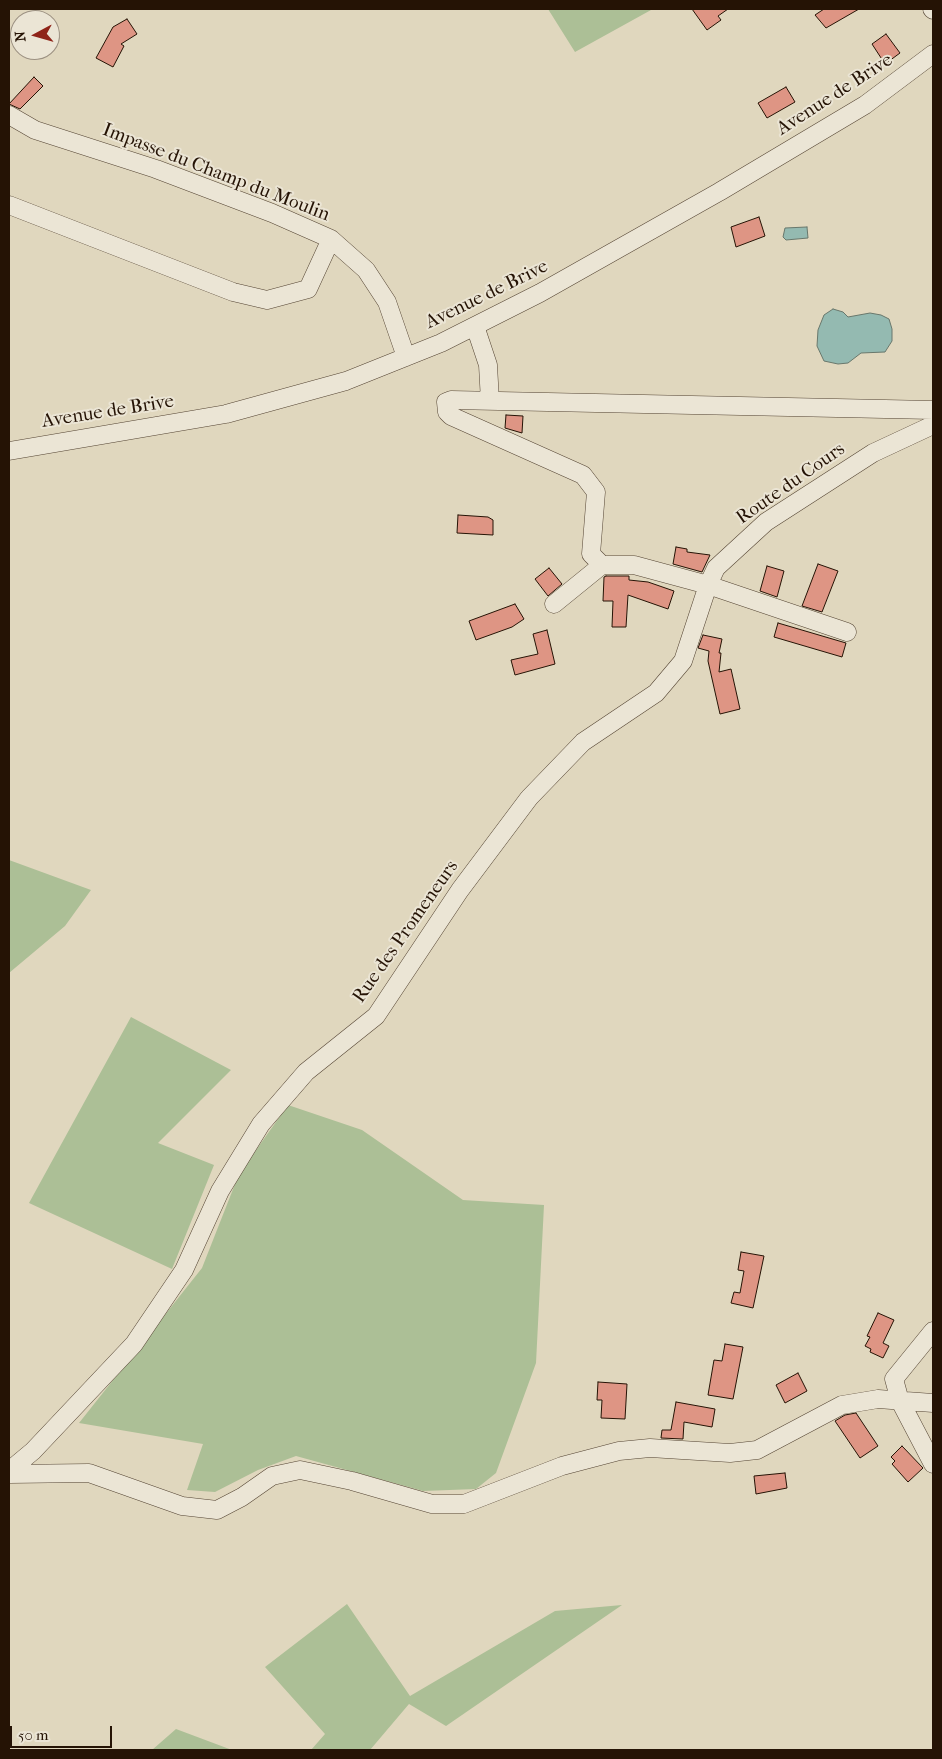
<!DOCTYPE html>
<html>
<head>
<meta charset="utf-8">
<style>
	body { margin:0 }
	#map { position:relative; width:942px; height:1759px; overflow:hidden; background:#e0d7be; font-family:"IM FELL French Canon",serif }
	canvas { display:block }
	.frame { position:absolute; inset:0; border:10px solid #251305; pointer-events:none }
	.north { position:absolute; left:10px; top:10px; width:50px; height:50px; box-sizing:border-box; background:#ebe5d5; border:1px solid #9c9182; border-radius:50%; rotate:264deg; font-size:14px; font-weight:700; line-height:20px; text-align:center; color:#251305 }
	.north::after { content:''; display:block; margin:auto; width:18px; height:22px; background:#8f2418; clip-path:polygon(50% 0,100% 100%,50% 72%,0 100%) }
	.scale { position:absolute; left:10px; top:1726px; width:102px; height:22px; box-sizing:border-box; border:2px solid #251305; border-top:0; padding-left:6px; font-size:15px; line-height:18px; white-space:nowrap; color:#251305; -webkit-text-stroke:4px #ebe5d5; paint-order:stroke }
</style>
</head>
<body>
<div id="map">
<canvas width="942" height="1759"></canvas>
<div class="frame"></div>
<div class="north">N</div>
<div class="scale">50 m</div>
</div>
<script>
const c = document.querySelector('canvas').getContext('2d');
c.lineJoin = 'round';
function paint(path, color) { c.fillStyle = color; c.fill(path, 'evenodd'); }
const shape = rows => new Path2D(rows.map(r => 'M' + r).join(''));
function strokePath(path, color, width, dash) { c.strokeStyle = color; c.lineWidth = width; c.lineCap = dash ? 'butt' : 'round'; c.setLineDash(dash || []); c.stroke(path); }
function write(font, color, halo, rows, align = 'center') {
  c.font = font + ' "IM FELL French Canon",serif'; c.lineWidth = 4; c.setLineDash([]); c.textBaseline = 'middle'; c.strokeStyle = halo; c.fillStyle = color; for (const [text, x, y, turn = 0] of rows) {
    c.save(); c.translate(x, y); c.rotate((+turn || 0) * Math.PI / 180); c.textAlign = isNaN(turn) ? turn : align; if (halo) c.strokeText(text, 0, 0); c.fillText(text, 0, 0); c.restore();
  }
}
paint(shape([
	[548,9,651,9,651,10,575,52],
	[9,860,91,890,65,926,9,973],
	[131,1017,231,1070,158,1143,214,1165,172,1269,29,1203],
	[288,1105,362,1130,463,1200,544,1205,536,1363,496,1473,476,1489,423,1491,296,1456,258,1470,215,1492,187,1490,203,1444,79,1423,202,1268,239,1174],
	[347,1604,410,1696,555,1611,622,1605,446,1726,409,1704,370,1750,311,1750,325,1734,265,1667],
	[176,1729,232,1750,152,1750]
]), '#acbf96');
const water = shape([
	[807,227,808,238,786,240,783,237,785,228,807,227],
	[833,309,843,312,848,317,870,313,881,315,889,319,892,329,892,341,885,352,861,353,848,363,838,364,824,361,817,346,818,330,824,315,833,309]
]);
paint(water, '#94bab1');
strokePath(water, '#68776c', 1);
const building = shape([
	[692,9,728,9,718,16,721,20,707,30,692,9],
	[824,9,859,9,826,28,815,15,824,9],
	[127,19,137,34,121,44,124,46,113,67,96,58,113,27,127,19],
	[886,34,900,53,885,64,872,44,886,34],
	[34,77,43,86,20,109,9,104,34,77],
	[786,87,795,102,767,118,758,103,786,87],
	[759,217,765,236,736,247,731,227,759,217],
	[506,415,523,416,522,433,505,428,506,415],
	[458,515,488,517,493,520,493,535,457,533,458,515],
	[676,547,687,549,687,552,710,555,702,572,673,564,676,547],
	[818,564,838,571,822,612,802,606,818,564],
	[767,566,784,571,777,597,760,591,767,566],
	[549,568,562,584,548,596,535,579,549,568],
	[606,576,629,576,629,580,648,582,674,591,668,609,628,595,626,627,612,627,613,601,603,601,604,577,606,576],
	[515,604,524,619,512,627,476,640,469,621,515,604],
	[778,623,846,643,842,657,774,637,778,623],
	[547,630,555,664,515,675,511,660,538,654,533,634,547,630],
	[703,635,722,639,719,653,721,653,719,672,731,669,740,709,720,714,708,661,709,651,698,648,703,635],
	[741,1252,764,1256,753,1308,731,1303,734,1292,740,1293,744,1271,738,1270,741,1252],
	[878,1313,894,1320,883,1343,889,1346,883,1358,870,1352,871,1349,865,1346,870,1337,867,1336,878,1313],
	[725,1344,743,1347,733,1399,708,1395,714,1360,722,1361,725,1344],
	[798,1373,807,1391,785,1403,776,1385,798,1373],
	[598,1382,627,1384,625,1419,601,1418,602,1400,597,1400,598,1382],
	[676,1402,715,1409,712,1427,684,1422,683,1439,661,1438,662,1430,671,1430,676,1402],
	[856,1413,878,1446,860,1458,835,1421,845,1415,856,1413],
	[902,1446,923,1468,908,1482,892,1464,895,1461,891,1457,902,1446],
	[785,1473,787,1488,756,1494,754,1476,785,1473]
]);
paint(building, '#de9584');
strokePath(building, '#251305', 1);
const minor = shape([
	[932,9,933,10],
	[9,115,35,130,156,169,272,213,331,239,366,270,387,302,406,357],
	[9,205,233,292,267,300,308,289,331,239],
	[475,326,488,365,490,401],
	[9,451,226,414,346,381,441,343,540,293,719,192,865,105,933,54],
	[554,604,602,565],
	[847,632,708,585,634,565,602,565,591,554,596,492,583,475,451,416,447,412,446,402,451,400,933,410],
	[933,1331,894,1379,900,1401,933,1464],
	[9,1471,33,1451,134,1344,184,1270,220,1191,261,1124,306,1072,376,1016,460,890,529,798,583,742,656,693,683,661,708,585,716,568,766,522,873,453,933,425],
	[9,1474,89,1473,182,1506,217,1510,242,1497,272,1476,300,1470,352,1481,432,1504,464,1504,562,1466,619,1451,650,1448,730,1453,757,1450,842,1405,878,1399,933,1403]
]);
strokePath(minor, '#544433', 19);
strokePath(minor, '#ebe5d5', 18);
write('19px', '#251305', '#ebe5d5', [
	["Avenue de Brive",835,95,-33],
	["Impasse du Champ du Moulin",216,173,21],
	["Avenue de Brive",487,295,-26],
	["Avenue de Brive",108,412,-9],
	["Route du Cours",791,484,-35],
	["Rue des Promeneurs",406,932,-55]
]);
</script>
</body>
</html>
